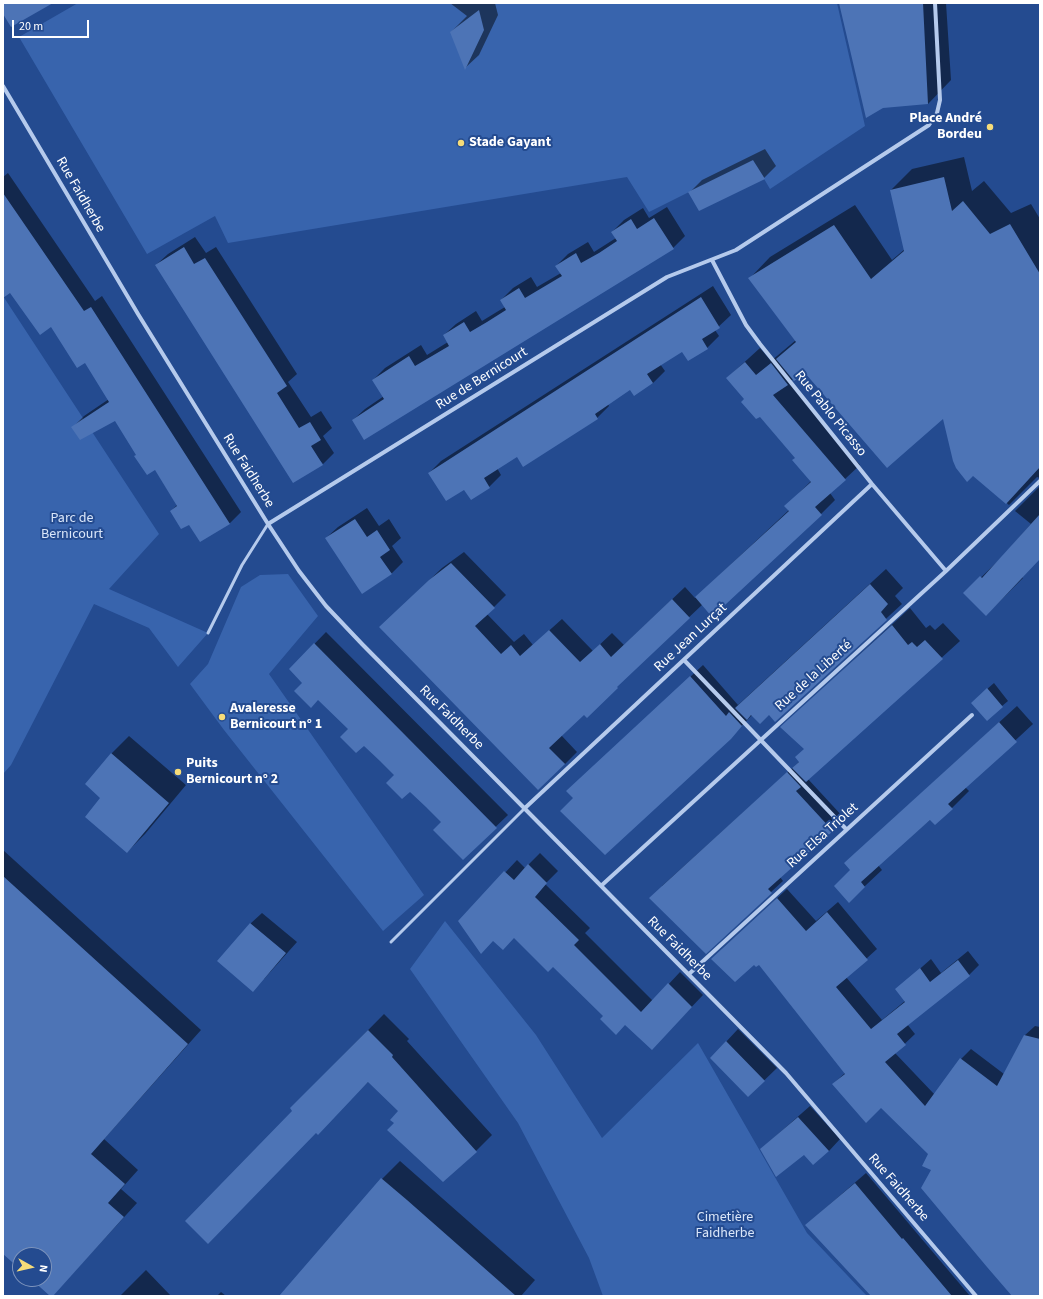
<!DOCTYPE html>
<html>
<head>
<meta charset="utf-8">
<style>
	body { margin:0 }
	#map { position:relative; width:1043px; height:1299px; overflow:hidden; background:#244b90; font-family:"Source Sans 3",sans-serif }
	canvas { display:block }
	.frame { position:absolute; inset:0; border:4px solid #fff; pointer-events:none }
	.north { position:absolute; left:12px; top:1247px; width:40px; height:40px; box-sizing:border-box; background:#244b90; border:1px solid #7c93bc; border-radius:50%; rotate:98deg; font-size:11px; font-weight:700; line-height:16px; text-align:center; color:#fff }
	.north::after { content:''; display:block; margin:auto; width:14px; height:18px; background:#f6dc79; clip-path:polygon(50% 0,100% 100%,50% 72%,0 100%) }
	.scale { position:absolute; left:12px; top:20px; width:77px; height:18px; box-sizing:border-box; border:2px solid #fff; border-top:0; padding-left:5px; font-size:12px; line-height:14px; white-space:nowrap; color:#fff; -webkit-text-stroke:3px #244b90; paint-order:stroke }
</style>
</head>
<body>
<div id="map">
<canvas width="1043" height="1299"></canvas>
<div class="frame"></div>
<div class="north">N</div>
<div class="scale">20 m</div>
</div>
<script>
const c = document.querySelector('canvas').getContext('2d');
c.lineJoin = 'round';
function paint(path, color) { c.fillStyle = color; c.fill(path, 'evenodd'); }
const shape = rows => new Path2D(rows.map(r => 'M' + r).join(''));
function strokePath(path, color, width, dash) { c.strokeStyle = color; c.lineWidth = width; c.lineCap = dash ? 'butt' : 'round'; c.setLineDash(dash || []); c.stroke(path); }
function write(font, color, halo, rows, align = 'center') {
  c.font = font + ' "Source Sans 3",sans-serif'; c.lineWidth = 4; c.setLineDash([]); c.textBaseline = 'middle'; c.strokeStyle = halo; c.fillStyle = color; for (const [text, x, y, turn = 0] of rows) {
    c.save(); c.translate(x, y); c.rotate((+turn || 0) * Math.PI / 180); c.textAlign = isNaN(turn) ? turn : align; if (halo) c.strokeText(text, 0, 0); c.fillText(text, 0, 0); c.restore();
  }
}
paint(shape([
	[78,3,837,3,865,126,770,189,753,160,649,212,627,177,228,243,215,216,147,254,19,37],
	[3,296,159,534,109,589,208,633,178,667,149,628,94,604,11,765,3,774],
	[288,574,318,616,269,674,424,895,383,931,224,730,190,684,208,664,241,587,260,575],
	[445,921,536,1035,602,1138,698,1043,807,1233,867,1296,603,1296,589,1258,518,1123,410,969]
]), '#3864ad');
paint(shape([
	[450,3,495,3,498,15,479,55,465,68,451,32,467,16],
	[840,3,946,3,951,80,928,104],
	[765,149,776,166,764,178,690,192,702,180],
	[964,157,972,191,984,181,1011,213,1031,204,1040,219,1040,478,1037,477,1009,505,973,474,943,417,805,371,789,382,860,465,830,493,835,500,821,514,703,604,629,674,587,717,584,713,561,735,577,752,565,764,393,615,442,568,464,552,506,595,487,614,514,642,524,634,533,645,562,619,593,651,612,633,624,645,685,587,695,598,789,510,800,492,811,481,796,458,727,378,760,348,771,361,796,340,750,278,770,257,855,205,892,260,905,249,891,190,912,169],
	[8,173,95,301,102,296,241,512,230,523,200,541,189,524,171,511,177,505,155,469,137,455,115,419,73,427,84,416,109,399,85,361,52,326,3,280,3,177],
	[667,207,685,236,673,248,364,438,353,420,365,409,384,396,373,380,385,368,421,345,427,355,448,342,444,335,456,324,476,311,482,321,500,310,505,307,501,300,513,288,531,277,537,287,561,273,556,266,568,254,588,242,594,252,616,238,612,232,624,220,643,208,649,218],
	[195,237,206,253,216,247,297,374,288,382,311,417,321,411,332,428,323,436,334,453,323,464,156,265,168,254],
	[713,286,731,315,715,330,719,336,707,348,682,350,660,364,665,371,653,383,630,389,608,404,609,406,597,418,517,455,497,468,501,475,489,487,471,499,464,489,429,473,441,461],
	[1040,486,1040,558,1022,577,1023,578,986,615,965,593,1002,557,1031,524,1015,511],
	[367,508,379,526,389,519,401,538,392,546,403,562,391,574,326,538,338,527],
	[886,569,903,588,895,596,902,604,775,721,769,714,752,715,730,738,574,798,579,780,703,665,738,705],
	[910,608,926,628,930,625,935,630,943,623,960,641,808,779,844,818,780,877,783,881,771,892,662,886,800,761,805,748,781,727],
	[326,632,508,815,463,858,442,822,290,669],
	[994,683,1008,701,1002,706,978,697],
	[1017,706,1033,724,965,787,969,791,952,808,935,823,931,819,878,865,882,870,849,901,851,870,845,863],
	[129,736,186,785,145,834,127,852,101,798,111,754],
	[3,850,201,1030,104,1139,138,1170,121,1189,137,1203,52,1296,33,1279,44,1279,44,1255,20,1255,20,1267,3,1252],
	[540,853,558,871,545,884,590,928,585,933,653,1001,680,972,703,995,663,1037,605,1015,553,965,514,937,494,940,460,921,517,860,525,868],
	[787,889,816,921,838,902,877,949,846,977,882,1020,905,1001,897,989,931,959,941,973,968,951,979,965,969,975,907,1024,915,1034,895,1053,935,1095,961,1059,971,1049,1004,1074,1024,1036,1035,1026,1040,1027,1040,1296,1013,1296,932,1170,930,1154,881,1106,833,1084,845,1073,759,964,722,949],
	[262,913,297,942,264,979,250,924],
	[384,1014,409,1039,407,1041,492,1135,476,1151,395,1123,400,1111,369,1081,316,1132,186,1222,294,1111,291,1108],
	[738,1029,777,1068,748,1096,711,1058],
	[810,1106,840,1139,829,1151,804,1154,761,1149],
	[400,1161,535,1280,521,1296,281,1296,382,1179],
	[866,1173,970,1296,873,1296,806,1225],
	[146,1270,171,1296,120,1296],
	[221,1292,226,1296,217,1296]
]), '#0007');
paint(shape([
	[3,3,53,3,11,27,3,14],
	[839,3,923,3,928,104,883,108,866,118],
	[479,10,484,30,465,70,450,32],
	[753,160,765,179,699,211,688,192],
	[944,177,952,211,963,201,990,234,1010,224,1040,274,1040,467,1006,504,973,476,967,482,956,468,953,461,943,419,887,468,805,373,794,381,776,359,796,342,748,278,834,225,871,279,904,251,890,190],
	[3,193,84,311,91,307,230,524,200,542,189,525,181,529,170,511,177,506,155,470,147,475,134,456,136,455,115,421,80,440,71,427,109,402,85,363,77,368,51,327,40,335,10,293,3,298],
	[654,218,674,249,364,440,352,420,384,399,372,380,409,356,415,366,449,346,443,335,464,322,470,332,487,322,506,310,500,300,519,288,525,298,562,276,555,266,576,253,581,263,599,253,617,241,611,232,631,219,637,229],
	[184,247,194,264,205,258,287,386,277,393,299,428,310,422,321,440,311,446,323,465,293,483,155,265],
	[701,297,720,328,702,339,708,349,688,361,682,352,647,374,653,383,634,396,630,390,595,414,598,419,523,467,517,457,484,478,490,488,471,500,464,490,446,501,428,473],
	[745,362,756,375,771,363,788,385,773,395,846,480,815,507,822,515,712,617,695,597,789,511,784,506,811,482,792,460,795,458,760,417,756,419,741,402,744,399,726,378],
	[1040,514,1040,559,986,616,963,593,980,576,982,578],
	[355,519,367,537,377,530,390,550,380,557,392,574,362,594,325,538],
	[451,563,495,608,475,626,501,654,511,645,520,656,549,630,580,662,600,644,611,657,672,599,690,618,617,687,618,688,587,718,584,715,549,748,565,764,538,790,379,627,429,580],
	[870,584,888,604,881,612,887,620,775,722,769,715,760,724,751,715,747,720,735,708],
	[892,625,908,645,912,642,917,647,925,640,943,659,806,782,792,768,799,762,795,757,804,749,780,727],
	[314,643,497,828,463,860,433,830,441,822,426,807,410,792,402,799,386,783,394,775,380,761,364,746,356,753,340,737,348,729,318,700,311,708,294,691,302,683,289,669],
	[690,676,726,716,729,712,742,726,731,739,605,855,560,811,573,798,566,791],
	[987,688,1003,707,987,721,971,703],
	[999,722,1017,742,948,804,953,809,935,825,930,820,861,882,865,887,849,903,834,886,850,870,844,863],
	[111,753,169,803,127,853,85,817,100,798,85,784],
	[787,772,801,787,796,791,833,831,768,889,772,893,706,954,649,898],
	[528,864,547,883,535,897,579,940,574,945,641,1012,668,983,692,1007,652,1050,625,1025,616,1035,600,1019,603,1016,553,967,548,972,514,938,503,950,493,941,481,954,458,921,504,871,514,880],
	[3,876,188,1044,91,1154,125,1184,108,1203,124,1217,53,1296,50,1296,31,1279,44,1279,44,1255,20,1255,20,1269,3,1254],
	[777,898,806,931,827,912,868,960,836,987,871,1029,905,1002,895,989,920,968,930,982,958,960,970,976,897,1034,906,1045,885,1062,925,1106,960,1058,997,1086,1024,1035,1040,1039,1040,1296,1012,1296,987,1267,921,1188,931,1170,922,1166,928,1154,881,1108,866,1123,832,1084,845,1074,759,965,756,967,754,965,735,982,711,959],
	[250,923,286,953,253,992,217,961],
	[368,1030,393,1055,392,1057,477,1152,443,1182,387,1130,394,1123,390,1120,398,1111,368,1082,318,1135,316,1133,208,1244,185,1221,292,1111,290,1108],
	[726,1041,765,1081,748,1097,710,1058],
	[798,1117,829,1151,813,1165,804,1155,776,1177,760,1149],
	[381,1178,407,1200,516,1296,279,1296],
	[855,1183,902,1239,903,1238,952,1296,871,1296,805,1225]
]), '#4d74b6');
strokePath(shape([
	[208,633,242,565,268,524],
	[391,942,525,808]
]), '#b5caec', 3);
strokePath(shape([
	[3,86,138,314,268,524,299,571,326,606,362,644,786,1073,976,1296],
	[712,260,746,325,760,344,872,484,946,571],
	[268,524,667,277,736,250,929,125,937,113,940,100,935,3],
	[684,660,846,829],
	[525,808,872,484],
	[602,885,946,571,1040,481],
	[689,974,972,715]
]), '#b5caec', 4);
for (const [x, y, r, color] of [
	[990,127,4,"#f6dc79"],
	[461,143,4,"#f6dc79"],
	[222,717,4,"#f6dc79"],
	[178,772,4,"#f6dc79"]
]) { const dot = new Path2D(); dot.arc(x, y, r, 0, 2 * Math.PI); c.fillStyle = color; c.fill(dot); strokePath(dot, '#244b90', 1.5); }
write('bold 14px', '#fff', '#244b90', [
	["Place André",982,119,"right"],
	["Bordeu",982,135,"right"],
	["Stade Gayant",469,143],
	["Avaleresse",230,709],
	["Bernicourt n° 1",230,725],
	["Puits",186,764],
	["Bernicourt n° 2",186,780]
], 'left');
write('14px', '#fff', '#244b90', [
	["Rue Faidherbe",80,195,60],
	["Rue de Bernicourt",482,379,-32],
	["Rue Pablo Picasso",830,414,51],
	["Rue Faidherbe",248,471,58],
	["Rue Jean Lurçat",691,638,-43],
	["Rue de la Liberté",814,676,-42],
	["Rue Faidherbe",451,718,45],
	["Rue Elsa Triolet",823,836,-42],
	["Rue Faidherbe",679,949,45],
	["Rue Faidherbe",898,1188,49]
]);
write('14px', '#dae6f9', '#244b90', [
	["Parc de",72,519],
	["Bernicourt",72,535],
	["Cimetière",725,1218],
	["Faidherbe",725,1234]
]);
</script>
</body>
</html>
